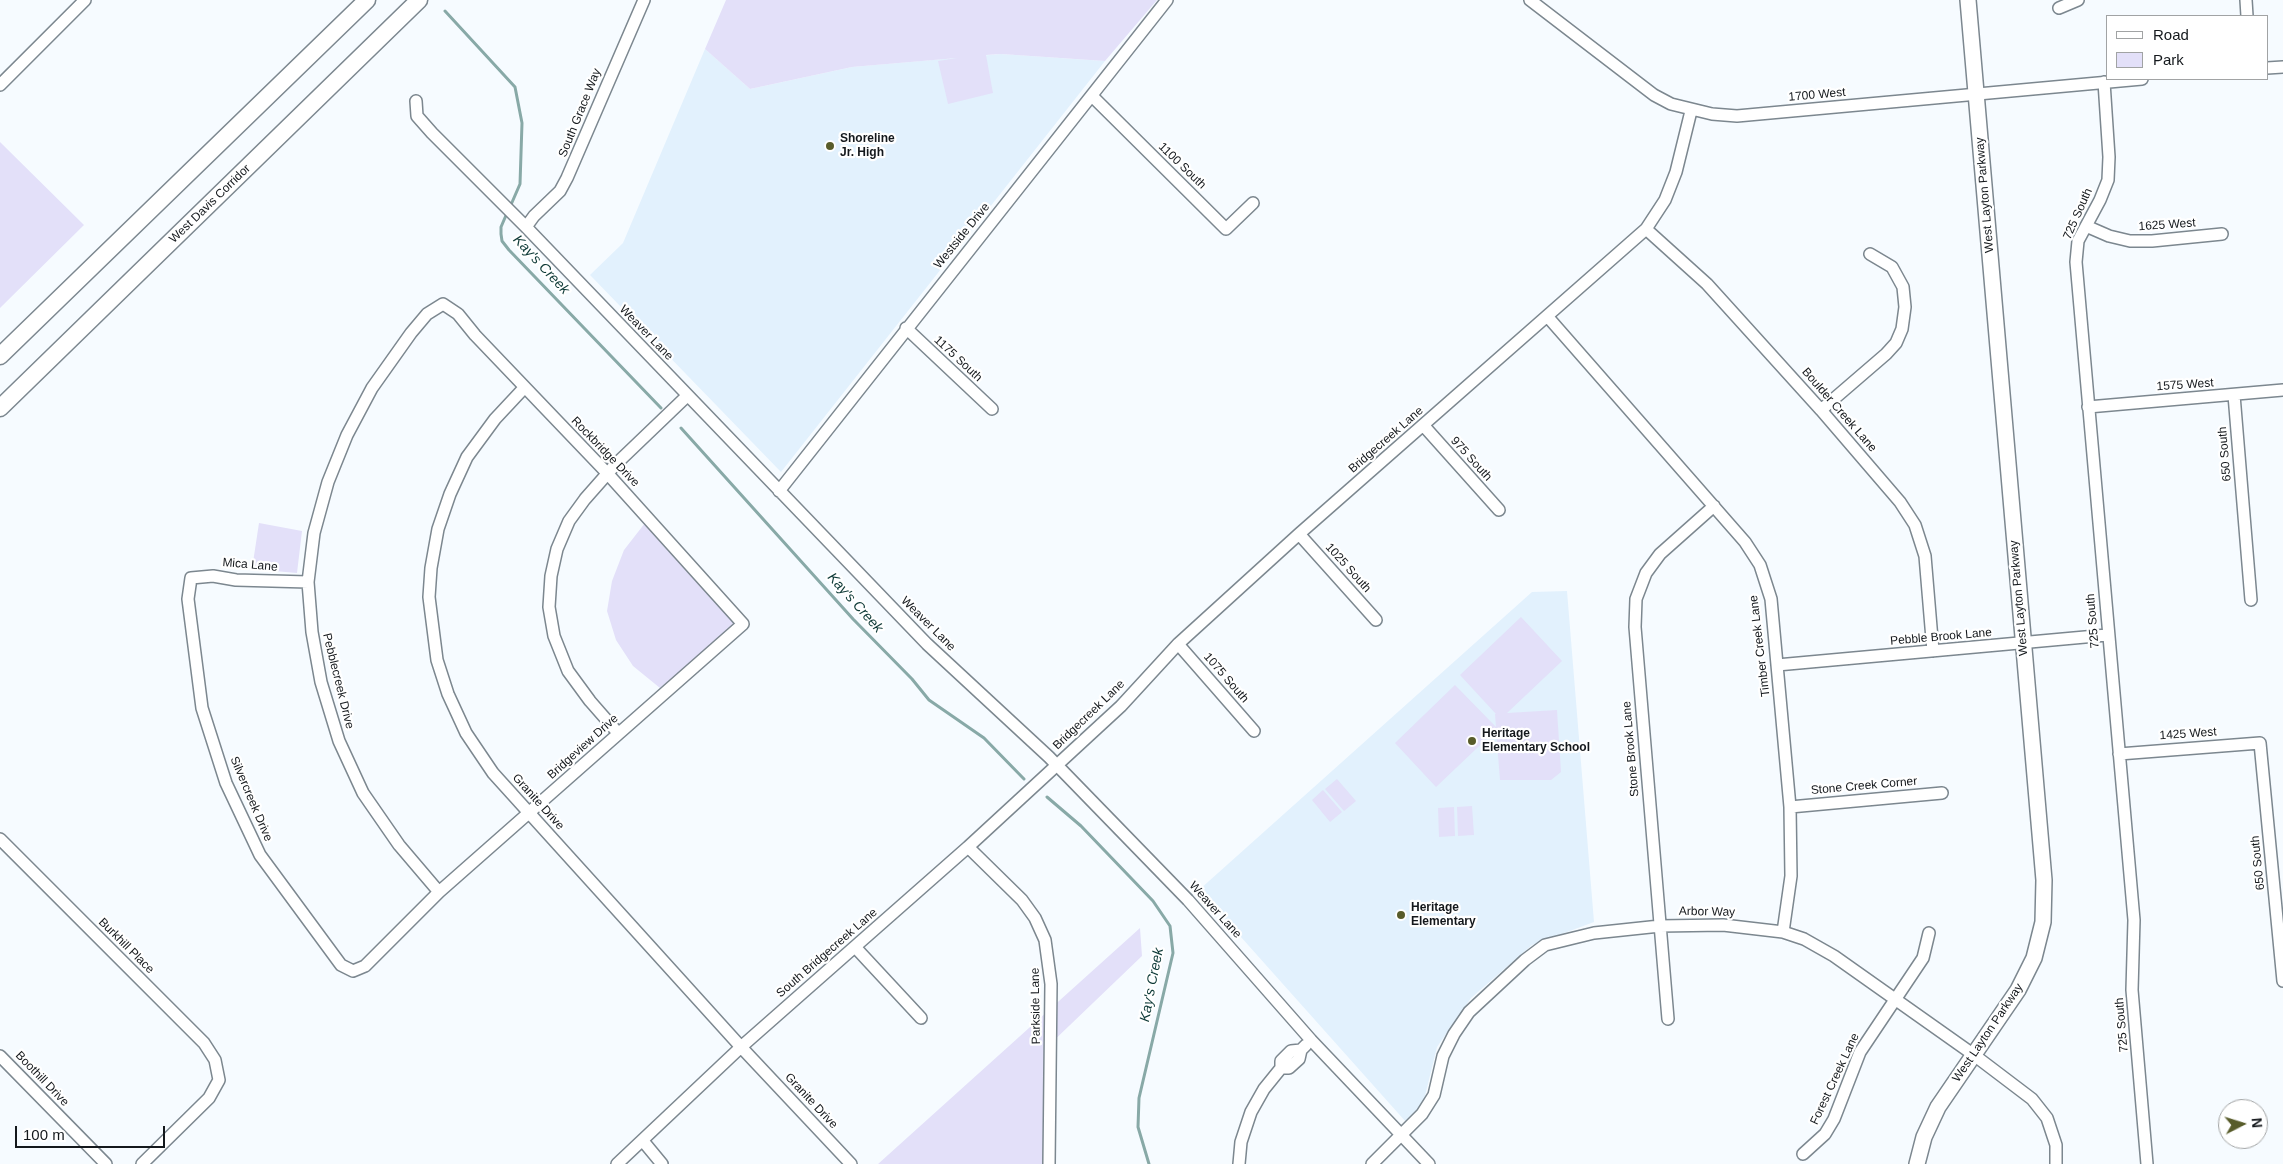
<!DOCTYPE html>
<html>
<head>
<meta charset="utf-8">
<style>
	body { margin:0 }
	#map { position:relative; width:2283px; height:1164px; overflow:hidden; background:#f6fbff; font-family:Arial,sans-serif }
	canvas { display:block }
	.legend { position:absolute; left:2106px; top:15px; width:162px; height:65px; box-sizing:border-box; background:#fff; border:1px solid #a1a3a4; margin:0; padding:6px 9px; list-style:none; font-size:15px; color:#14181c }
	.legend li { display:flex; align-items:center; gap:10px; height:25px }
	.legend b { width:25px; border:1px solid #a1a3a4 }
	.north { position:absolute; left:2218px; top:1099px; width:50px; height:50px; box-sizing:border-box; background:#fff; border:1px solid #a1a3a4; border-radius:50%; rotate:85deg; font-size:14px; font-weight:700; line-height:20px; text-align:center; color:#14181c }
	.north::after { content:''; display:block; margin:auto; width:18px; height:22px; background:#585c2a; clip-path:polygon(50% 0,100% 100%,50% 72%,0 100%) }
	.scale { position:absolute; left:15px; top:1126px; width:150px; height:22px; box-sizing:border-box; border:2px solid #14181c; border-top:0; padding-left:6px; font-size:15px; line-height:18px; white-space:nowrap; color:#14181c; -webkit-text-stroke:4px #fff; paint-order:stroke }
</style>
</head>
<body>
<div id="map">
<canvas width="2283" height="1164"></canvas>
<ul class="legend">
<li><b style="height:6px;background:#fff"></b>Road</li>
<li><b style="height:14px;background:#e3e0f9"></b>Park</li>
</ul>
<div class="north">N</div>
<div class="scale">100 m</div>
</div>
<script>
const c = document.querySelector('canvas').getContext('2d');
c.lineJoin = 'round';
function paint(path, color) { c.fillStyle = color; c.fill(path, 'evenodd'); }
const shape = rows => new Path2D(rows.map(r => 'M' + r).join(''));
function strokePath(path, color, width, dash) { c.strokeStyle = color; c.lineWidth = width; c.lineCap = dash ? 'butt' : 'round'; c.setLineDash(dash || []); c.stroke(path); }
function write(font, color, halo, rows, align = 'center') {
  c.font = font + ' Arial,sans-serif'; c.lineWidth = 4.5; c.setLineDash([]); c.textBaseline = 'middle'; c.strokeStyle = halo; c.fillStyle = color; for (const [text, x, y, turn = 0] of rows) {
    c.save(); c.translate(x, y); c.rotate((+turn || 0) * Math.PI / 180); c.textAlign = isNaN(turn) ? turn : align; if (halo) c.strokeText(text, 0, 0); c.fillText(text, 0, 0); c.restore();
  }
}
paint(shape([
	[705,49,750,89,852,67,1001,54,1105,61,781,472,590,275,623,243],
	[1567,591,1594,922,1532,945,1471,998,1437,1047,1423,1104,1406,1122,1199,890,1532,592]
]), '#e2f1fd');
paint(shape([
	[726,0,1157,0,1105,61,1001,54,986,55,993,93,948,104,938,61,957,58,852,67,750,89,705,49],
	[0,142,84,225,0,308],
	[259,523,302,531,297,573,252,569],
	[645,523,735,624,660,688,633,666,616,640,607,611,612,581,624,550],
	[1521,617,1562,661,1507,713,1557,710,1561,772,1551,780,1500,780,1496,730,1436,787,1395,743,1455,685,1496,727,1495,714,1496,714,1460,675],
	[1337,779,1356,801,1344,811,1325,789],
	[1323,790,1342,812,1330,822,1312,800],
	[1472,806,1474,835,1458,836,1457,807],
	[1454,807,1455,836,1439,837,1438,808],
	[1140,928,1142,956,1045,1049,1044,1164,878,1164]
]), '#e3e0f9');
strokePath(shape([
	[445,11,515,87,522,123,520,184,510,207],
	[507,213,501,227,501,234,502,241,509,250,661,408],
	[681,428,853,619,912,679,929,700,984,738,1024,779],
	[1047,797,1081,826,1153,901,1170,926,1173,953,1139,1098,1138,1127,1149,1164]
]), '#88a9a7', 3);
const minor = shape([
	[1530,0,1654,95,1671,104,1712,114,1737,116,2142,79],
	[2246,0,2247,16],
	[2059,8,2078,0],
	[2267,68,2283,67],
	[2104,82,2109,157,2108,180,2100,200,2078,241,2076,262,2134,920,2132,990,2147,1164],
	[0,85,85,0],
	[1092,96,1226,229,1253,203],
	[416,101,417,116,432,133,526,227,927,644,1049,757,1188,900,1311,1040,1429,1164],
	[2086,226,2109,236,2130,241,2152,241,2222,234],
	[526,227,534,216,560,191,567,178,644,0],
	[1646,229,1707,284,1821,410,1900,502,1915,525,1925,556,1933,651],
	[1547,316,1745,542,1760,565,1771,599,1790,807,1791,876,1783,932],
	[906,328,992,409],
	[524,388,495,419,467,457,450,494,438,529,431,568,429,597,437,660,448,694,466,733,493,773,741,1047,851,1164],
	[2234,395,2251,600],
	[2088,407,2283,390],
	[1821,410,1886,354,1896,343,1902,329,1905,307,1903,287,1892,267,1870,254],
	[1423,425,1499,510],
	[779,491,1167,0],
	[1299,534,1376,620],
	[308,582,236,580,213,576,191,578,188,599,202,708,226,783,260,855,341,965,353,971,365,966,439,892,743,624,607,473,475,335,458,314,443,304,427,314,411,333,372,388,347,435,328,482,314,533,308,582,312,632,321,682,339,741,363,793,399,845,439,892],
	[1178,644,1254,731],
	[1777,665,2107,635],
	[618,733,590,701,568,671,554,636,549,607,551,576,557,549,569,521,585,499,615,465,687,396],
	[2119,754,2260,743,2283,981],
	[1790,807,1942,793],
	[0,839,204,1043,215,1060,219,1080,209,1098,142,1164],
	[968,847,1022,900,1035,918,1045,940,1051,984,1049,1164],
	[855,947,921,1018],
	[1668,1019,1635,627,1636,599,1646,573,1660,554,1714,506],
	[0,1056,106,1164],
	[1281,1068,1289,1068,1299,1059,1301,1050,1306,1045],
	[643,1141,662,1164],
	[1803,1154,1825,1134,1834,1119,1860,1052,1923,958,1929,933],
	[617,1164,741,1047,968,847,1121,706,1178,644,1299,534,1646,229,1665,200,1676,172,1691,111],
	[1239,1164,1241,1142,1251,1112,1264,1089,1281,1068,1281,1061,1291,1051,1301,1050],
	[1372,1164,1422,1114,1434,1095,1443,1056,1454,1034,1469,1012,1525,960,1545,945,1594,933,1660,926,1723,925,1783,932,1804,939,1834,956,1974,1055,2032,1099,2047,1118,2056,1145,2056,1164]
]);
const major = shape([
	[1917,1164,1924,1137,1938,1107,2018,990,2034,958,2043,922,2044,880,1968,0]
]);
const highway = shape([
	[0,356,367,0],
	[0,408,419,0]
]);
strokePath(minor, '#7c878f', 14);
strokePath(major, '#7c878f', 18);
strokePath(highway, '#7c878f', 19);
strokePath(minor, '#fff', 11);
strokePath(major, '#fff', 15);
strokePath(highway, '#fff', 16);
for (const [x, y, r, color] of [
	[830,146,5,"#585c2a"],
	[1472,741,5,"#585c2a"],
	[1401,915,5,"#585c2a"]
]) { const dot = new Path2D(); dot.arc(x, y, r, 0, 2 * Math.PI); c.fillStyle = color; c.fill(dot); strokePath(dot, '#fff', 2); }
write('12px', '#14181c', '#fff', [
	["1700 West",1817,95,-5],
	["South Grace Way",580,113,-68],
	["1100 South",1182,166,44],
	["West Layton Parkway",1985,195,-95],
	["West Davis Corridor",210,204,-44],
	["725 South",2078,214,-66],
	["1625 West",2167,225,-4],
	["Westside Drive",962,236,-51],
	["Weaver Lane",646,333,46],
	["1175 South",958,359,43],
	["1575 West",2185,385,-4],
	["Boulder Creek Lane",1839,410,49],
	["Bridgecreek Lane",1386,440,-41],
	["Rockbridge Drive",605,452,46],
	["650 South",2225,454,-95],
	["975 South",1471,459,48],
	["Mica Lane",250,565,5],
	["1025 South",1348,568,48],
	["West Layton Parkway",2019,598,-95],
	["725 South",2093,621,-95],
	["Weaver Lane",928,624,45],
	["Pebble Brook Lane",1941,637,-5],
	["Timber Creek Lane",1760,646,-97],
	["1075 South",1226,678,49],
	["Pebblecreek Drive",338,681,76],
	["Bridgecreek Lane",1089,715,-44],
	["1425 West",2188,734,-4],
	["Bridgeview Drive",583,747,-42],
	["Stone Brook Lane",1631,749,-95],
	["Stone Creek Corner",1864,786,-5],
	["Silvercreek Drive",251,799,67],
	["Granite Drive",538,802,48],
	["650 South",2258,863,-96],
	["Weaver Lane",1215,910,48],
	["Arbor Way",1707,912,1],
	["Burkhill Place",126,946,45],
	["South Bridgecreek Lane",827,953,-41],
	["Parkside Lane",1036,1006,-91],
	["725 South",2122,1025,-95],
	["West Layton Parkway",1988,1033,-56],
	["Boothill Drive",42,1079,46],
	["Forest Creek Lane",1835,1079,-65],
	["Granite Drive",811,1101,47]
]);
write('bold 12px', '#14181c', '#fff', [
	["Shoreline",840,139],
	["Jr. High",840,153],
	["Heritage",1482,734],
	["Elementary School",1482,748],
	["Heritage",1411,908],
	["Elementary",1411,922]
], 'left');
write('italic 14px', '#0e3a37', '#fff', [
	["Kay's Creek",541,265,47],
	["Kay's Creek",855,603,48],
	["Kay's Creek",1152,985,-79]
]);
</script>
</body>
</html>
